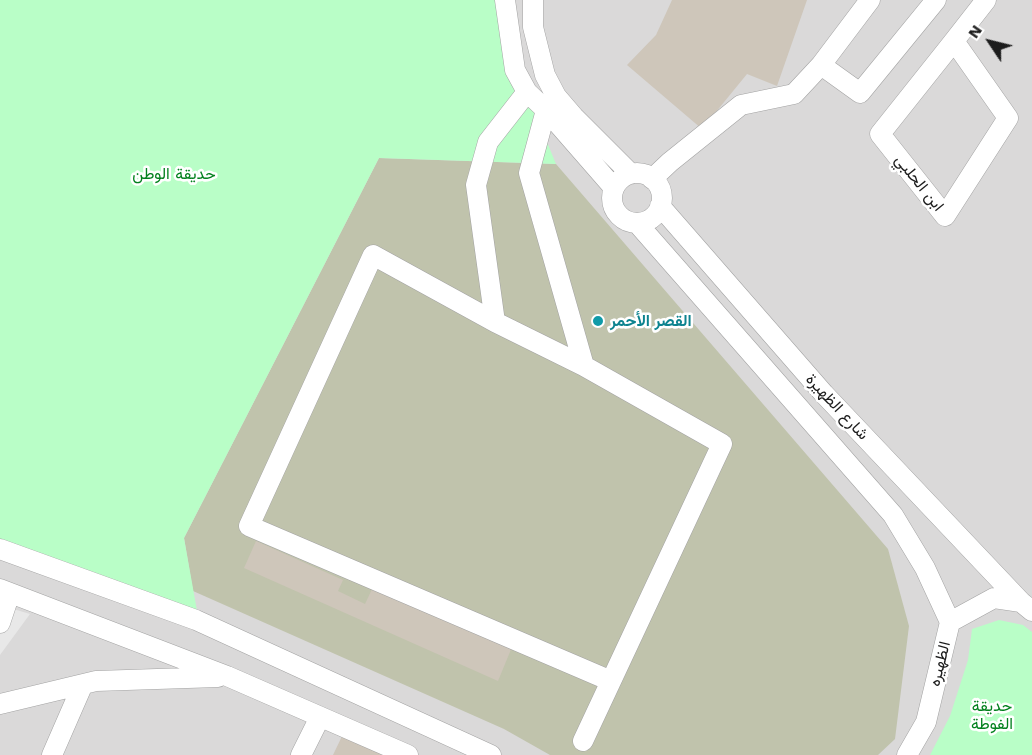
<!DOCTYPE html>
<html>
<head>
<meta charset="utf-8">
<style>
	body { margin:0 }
	#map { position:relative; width:1032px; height:755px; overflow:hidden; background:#efece1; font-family:"Work Sans",sans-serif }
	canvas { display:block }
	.north { position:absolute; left:960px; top:12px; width:60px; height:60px; -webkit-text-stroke:4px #fff; paint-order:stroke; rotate:305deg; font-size:16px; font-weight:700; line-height:24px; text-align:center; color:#1c1c1c }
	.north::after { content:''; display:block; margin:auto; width:21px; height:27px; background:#1c1c1c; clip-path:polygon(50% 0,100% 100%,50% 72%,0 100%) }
</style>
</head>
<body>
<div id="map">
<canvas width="1032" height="755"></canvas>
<div class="north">N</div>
</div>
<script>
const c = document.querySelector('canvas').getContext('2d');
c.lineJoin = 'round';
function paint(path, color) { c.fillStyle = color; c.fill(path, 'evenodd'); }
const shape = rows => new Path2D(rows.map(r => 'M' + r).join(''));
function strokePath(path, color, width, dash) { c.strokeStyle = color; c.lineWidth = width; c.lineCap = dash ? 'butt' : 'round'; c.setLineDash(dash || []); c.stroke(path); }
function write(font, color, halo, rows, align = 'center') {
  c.font = font + ' "Work Sans",Vazirmatn,sans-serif'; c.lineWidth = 5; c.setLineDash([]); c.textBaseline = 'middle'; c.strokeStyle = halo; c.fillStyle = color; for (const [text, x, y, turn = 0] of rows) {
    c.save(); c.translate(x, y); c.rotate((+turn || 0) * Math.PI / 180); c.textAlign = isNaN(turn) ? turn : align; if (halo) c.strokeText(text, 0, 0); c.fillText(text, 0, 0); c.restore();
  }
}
paint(shape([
	[0,0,1032,0,1032,755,0,755]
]), '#dad9d9');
paint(shape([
	[379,158,556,164,888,549,909,626,895,739,878,755,550,755,504,729,193,591,184,538]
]), '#c0c3ac');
paint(shape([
	[0,0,505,0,518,72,556,164,379,158,184,538,199,622,0,550],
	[999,620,1023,625,1032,632,1032,755,930,755,950,716,968,660,972,629]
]), '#b9fec7');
paint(shape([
	[0,605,30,614,0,655]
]), '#e8e8e8');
paint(shape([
	[672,0,807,0,777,86,747,74,702,129,627,65,656,35],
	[256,541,343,580,338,591,365,604,374,585,512,647,498,681,244,568],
	[344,732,390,755,333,755]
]), '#cec6ba');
const minor = shape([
	[505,0,515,70,527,92,546,110,614,188],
	[533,0,533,27,545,75,556,96,574,117,631,174],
	[954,41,1008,118,945,216,880,134,954,41,986,0],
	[821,65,860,93,936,0],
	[546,110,529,173,584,366],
	'612 198a25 25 0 1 1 50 0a25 25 0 1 1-50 0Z',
	[652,179,670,162,741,105,794,94,821,65,870,0],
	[660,206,824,394,1021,602],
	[637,223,893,515,925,568,950,622],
	[495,322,476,185,488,142,527,92],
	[0,549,196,620,491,755],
	[0,589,227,676,408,755],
	[0,623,10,593],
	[0,704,96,681,218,677],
	[583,741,722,444,584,366,495,322,373,255,249,526,611,681],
	[52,755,83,684],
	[301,755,320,717],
	[907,755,926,722,950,622,994,598,1021,602,1032,611]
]);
strokePath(minor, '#a3a3a3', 21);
strokePath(minor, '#fff', 20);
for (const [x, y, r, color] of [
	[598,321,6,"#0f9aa8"]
]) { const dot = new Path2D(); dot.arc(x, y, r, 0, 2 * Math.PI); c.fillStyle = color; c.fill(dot); strokePath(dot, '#fff', 2); }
write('16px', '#03811e', '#fff', [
	["حديقة الوطن",174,174],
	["حديقة",992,706],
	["الفوطة",992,724]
]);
write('16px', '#1c1c1c', '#fff', [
	["ابن الحلبي",919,183,51],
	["شارع الظهيرة",837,407,47],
	["الظهيره",940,664,-76]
]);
write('bold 16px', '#0d838f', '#fff', [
	["القصر الأحمر",610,321]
], 'left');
</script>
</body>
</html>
